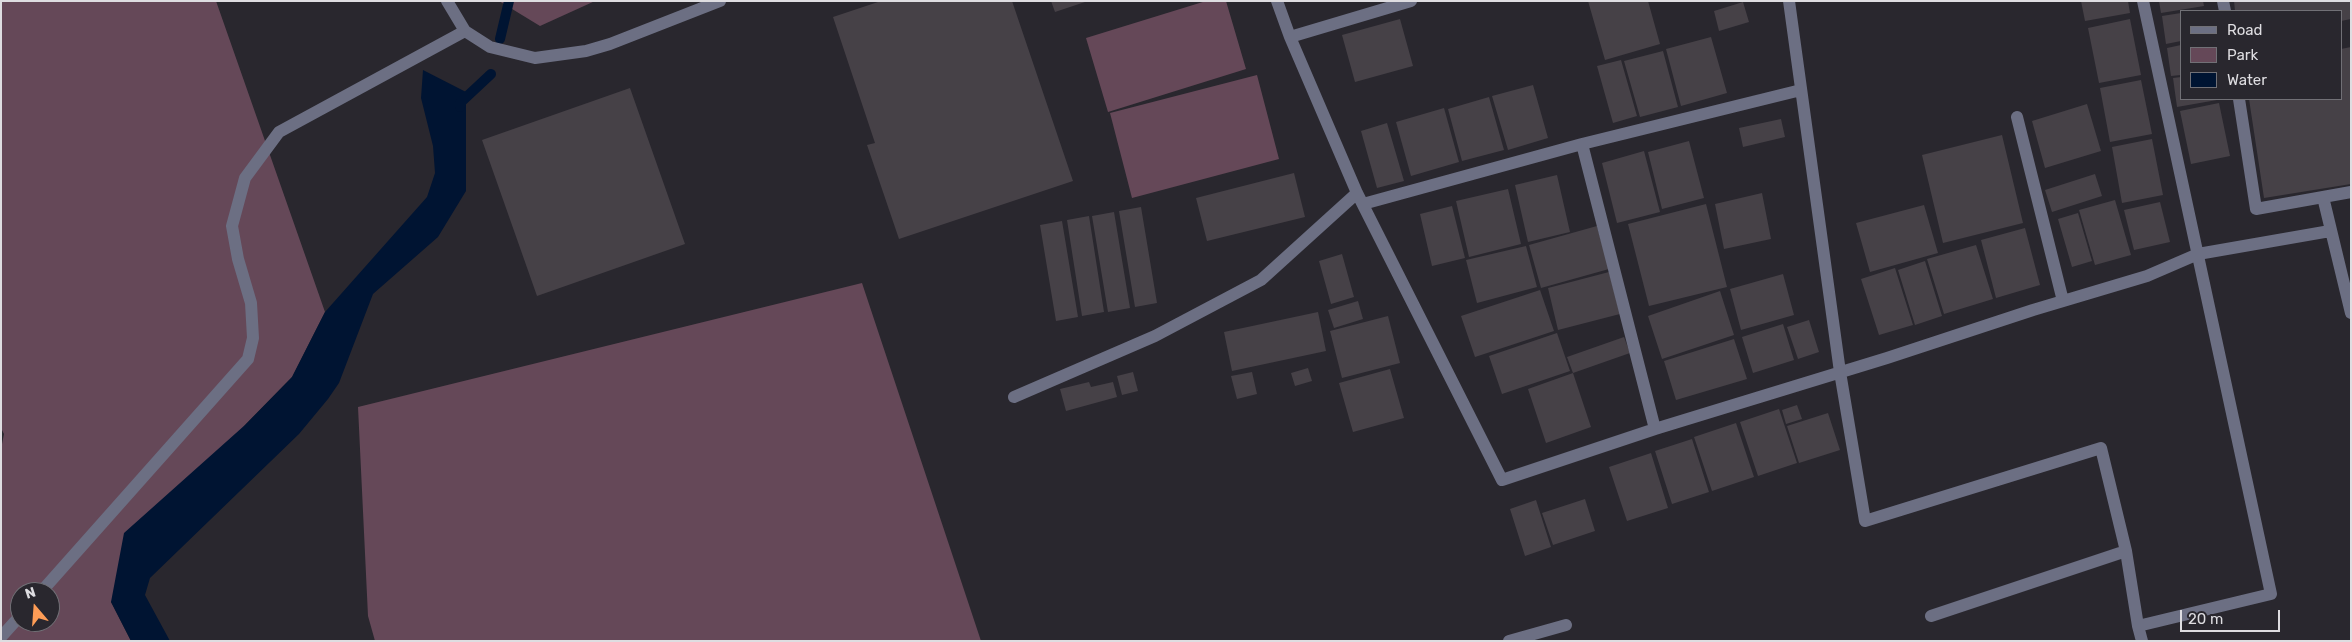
<!DOCTYPE html>
<html>
<head>
<meta charset="utf-8">
<style>
	body { margin:0 }
	#map { position:relative; width:2352px; height:642px; overflow:hidden; background:#29272e; font-family:Rubik,sans-serif }
	canvas { display:block }
	.frame { position:absolute; inset:0; border:2px solid #dedde1; pointer-events:none }
	.legend { position:absolute; left:2180px; top:10px; width:162px; height:90px; box-sizing:border-box; background:#29272e; border:1px solid #717076; margin:0; padding:6px 9px; list-style:none; font-size:15px; color:#dedde1 }
	.legend li { display:flex; align-items:center; gap:10px; height:25px }
	.legend b { width:25px; border:1px solid #717076 }
	.north { position:absolute; left:10px; top:582px; width:50px; height:50px; box-sizing:border-box; background:#29272e; border:1px solid #717076; border-radius:50%; rotate:342deg; font-size:14px; font-weight:700; line-height:20px; text-align:center; color:#dedde1 }
	.north::after { content:''; display:block; margin:auto; width:18px; height:22px; background:#fd9c56; clip-path:polygon(50% 0,100% 100%,50% 72%,0 100%) }
	.scale { position:absolute; left:2180px; top:610px; width:100px; height:22px; box-sizing:border-box; border:2px solid #dedde1; border-top:0; padding-left:6px; font-size:15px; line-height:18px; white-space:nowrap; color:#dedde1; -webkit-text-stroke:4px #29272e; paint-order:stroke }
</style>
</head>
<body>
<div id="map">
<canvas width="2352" height="642"></canvas>
<div class="frame"></div>
<ul class="legend">
<li><b style="height:6px;background:#6c6f83"></b>Road</li>
<li><b style="height:14px;background:#654858"></b>Park</li>
<li><b style="height:14px;background:#001432"></b>Water</li>
</ul>
<div class="north">N</div>
<div class="scale">20 m</div>
</div>
<script>
const c = document.querySelector('canvas').getContext('2d');
c.lineJoin = 'round';
function paint(path, color) { c.fillStyle = color; c.fill(path, 'evenodd'); }
const shape = rows => new Path2D(rows.map(r => 'M' + r).join(''));
function strokePath(path, color, width, dash) { c.strokeStyle = color; c.lineWidth = width; c.lineCap = dash ? 'butt' : 'round'; c.setLineDash(dash || []); c.stroke(path); }
paint(shape([
	[1,1,216,1,325,312,292,377,245,425,111,602,131,641,1,641,1,449,4,434,1,428],
	[20,592,50,592,50,622,20,622],
	[499,1,595,1,540,26],
	[1206,1,1226,1,1246,69,1108,112,1086,38],
	[1257,75,1279,159,1132,198,1110,113],
	[862,283,981,641,375,641,368,616,358,407]
]), '#654858');
paint(shape([
	[423,70,466,92,466,191,438,237,373,294,339,383,328,399,299,434,150,578,145,595,170,641,131,641,111,602,124,533,245,425,292,377,325,312,427,197,435,173,433,146,421,98]
]), '#001432');
strokePath(shape([
	[500,39,509,1],
	[460,107,460,103,491,74]
]), '#001432', 10);
paint(shape([
	[881,1,1012,1,1073,181,899,239,867,145,875,143,833,17],
	[1051,1,1085,1,1085,2,1055,12],
	[1588,1,1648,1,1660,44,1605,60],
	[2081,1,2128,1,2130,13,2085,21],
	[2159,1,2203,1,2204,6,2161,13],
	[2234,1,2351,1,2351,19,2341,21,2341,11,2235,11],
	[1743,2,1749,22,1719,31,1714,11],
	[2181,13,2181,41,2166,44,2162,16],
	[1400,19,1413,66,1355,82,1342,35],
	[2130,19,2141,75,2099,83,2088,28],
	[1711,37,1727,93,1681,106,1666,49],
	[2181,45,2181,75,2171,76,2167,48],
	[2351,47,2351,184,2264,198,2249,99,2341,99,2341,49],
	[1663,51,1678,107,1640,117,1624,61],
	[1621,60,1637,116,1613,123,1597,66],
	[2181,77,2181,99,2217,100,2177,107,2173,78],
	[2141,80,2152,134,2110,142,2100,88],
	[1533,85,1548,138,1508,150,1492,96],
	[630,88,685,244,537,296,482,140],
	[1489,97,1504,150,1462,161,1448,109],
	[2219,103,2230,156,2191,164,2180,111],
	[2087,104,2101,151,2045,168,2032,121],
	[1444,108,1459,162,1411,176,1396,122],
	[1781,119,1785,137,1743,147,1739,128],
	[1387,123,1404,181,1377,188,1361,131],
	[2002,135,2023,223,1943,243,1922,155],
	[2152,139,2163,195,2122,203,2112,147],
	[1689,141,1704,198,1662,209,1648,152],
	[1644,151,1660,212,1617,223,1602,163],
	[1294,173,1305,217,1207,241,1196,198],
	[2095,174,2102,196,2052,212,2045,190],
	[1557,175,1570,232,1528,242,1515,185],
	[1508,189,1521,244,1469,257,1456,201],
	[1762,193,1771,239,1724,249,1715,204],
	[2115,200,2131,255,2095,265,2079,210],
	[2160,202,2170,242,2134,250,2124,210],
	[1706,204,1727,287,1649,306,1628,224],
	[1924,205,1938,253,1870,272,1856,223],
	[1452,206,1465,258,1432,266,1420,214],
	[1141,207,1157,303,1135,307,1119,211],
	[1114,212,1130,308,1108,312,1092,216],
	[2078,213,2092,261,2072,267,2058,219],
	[1089,216,1104,312,1082,316,1067,220],
	[1062,221,1078,317,1056,321,1040,225],
	[1597,226,1609,269,1541,288,1529,245],
	[2025,228,2040,285,1996,298,1981,240],
	[1976,245,1993,299,1944,314,1927,259],
	[1526,246,1537,287,1477,303,1466,260],
	[1342,254,1354,297,1331,304,1319,261],
	[1925,261,1942,316,1915,325,1898,270],
	[1895,268,1913,325,1879,335,1861,279],
	[1609,272,1620,314,1558,330,1548,288],
	[1783,274,1794,315,1741,330,1730,289],
	[1540,290,1554,331,1475,357,1461,316],
	[1720,291,1734,335,1662,359,1648,316],
	[1358,301,1363,319,1334,328,1328,310],
	[1318,312,1326,351,1232,371,1224,332],
	[1388,316,1400,363,1342,378,1330,331],
	[1809,320,1819,352,1798,359,1787,327],
	[1783,324,1794,360,1753,373,1742,337],
	[1557,333,1570,371,1502,394,1489,356],
	[1624,337,1630,353,1573,373,1567,357],
	[1734,339,1747,379,1676,400,1664,361],
	[1308,368,1312,381,1295,386,1291,373],
	[1390,369,1404,418,1353,432,1339,383],
	[1133,372,1138,391,1122,395,1117,376],
	[1252,372,1257,394,1237,399,1231,376],
	[1573,373,1591,427,1546,443,1528,389],
	[1089,382,1091,387,1113,382,1117,397,1066,411,1060,389],
	[1797,405,1802,419,1786,424,1782,410],
	[1779,409,1797,463,1758,476,1740,422],
	[1828,413,1840,450,1799,463,1787,426],
	[1736,423,1754,477,1712,491,1694,437],
	[1692,439,1709,492,1672,504,1655,451],
	[1651,453,1668,508,1627,521,1609,467],
	[1585,499,1595,531,1553,545,1542,513],
	[1536,500,1551,547,1525,556,1510,509]
]), '#464147');
strokePath(shape([
	[447,1,465,31,490,47,535,58,586,51,610,44,720,1],
	[1277,1,1290,37,1357,193,1502,480,1655,429,1887,358,2033,310,2147,276,2198,254,2330,231],
	[1789,1,1840,372,1865,521,2101,448,2126,551],
	[2223,1,2225,11],
	[1290,37,1411,1],
	[2239,99,2256,209,2351,192],
	[2017,117,2063,301],
	[1582,144,1655,429],
	[2323,197,2351,313],
	[1363,204,1582,144,1801,90],
	[1014,397,1155,336,1261,280,1357,193],
	[41,592,248,359,253,338,251,303,238,259,232,226,245,178,279,132,465,31],
	[1931,616,2126,551,2138,626,2142,641],
	[2138,626,2271,594,2143,1],
	[1,637,20,616],
	[1509,641,1566,625]
]), '#6c6f83', 12);
</script>
</body>
</html>
